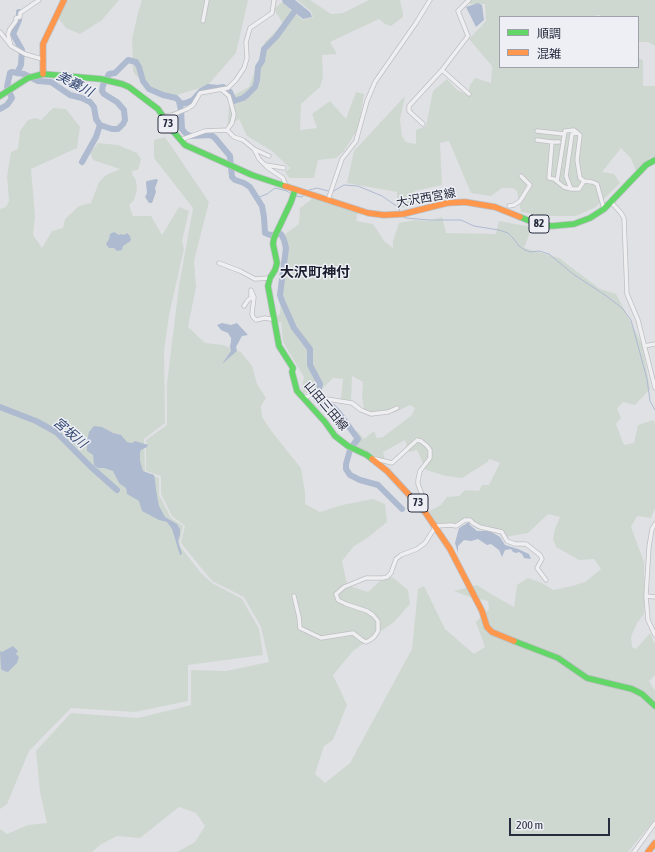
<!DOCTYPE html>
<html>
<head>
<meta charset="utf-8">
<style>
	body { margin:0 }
	#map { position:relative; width:655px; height:852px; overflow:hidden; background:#e0e1e5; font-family:"Asap Condensed","Noto Sans JP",sans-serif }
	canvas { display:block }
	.legend { position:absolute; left:499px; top:16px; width:140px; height:52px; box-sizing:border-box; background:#edeff5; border:1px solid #9ea1ac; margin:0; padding:5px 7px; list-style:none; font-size:12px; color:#272c3e }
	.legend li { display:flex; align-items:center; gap:8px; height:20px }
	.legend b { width:20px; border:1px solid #9ea1ac }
	.scale { position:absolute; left:509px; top:818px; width:101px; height:18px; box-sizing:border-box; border:2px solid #272c3e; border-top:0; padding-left:5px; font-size:12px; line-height:14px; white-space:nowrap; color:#272c3e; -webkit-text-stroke:3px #edeff5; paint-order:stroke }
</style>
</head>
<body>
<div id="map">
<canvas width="655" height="852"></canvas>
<ul class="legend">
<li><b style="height:5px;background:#63d668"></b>順調</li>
<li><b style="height:5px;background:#ff974d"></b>混雑</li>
</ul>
<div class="scale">200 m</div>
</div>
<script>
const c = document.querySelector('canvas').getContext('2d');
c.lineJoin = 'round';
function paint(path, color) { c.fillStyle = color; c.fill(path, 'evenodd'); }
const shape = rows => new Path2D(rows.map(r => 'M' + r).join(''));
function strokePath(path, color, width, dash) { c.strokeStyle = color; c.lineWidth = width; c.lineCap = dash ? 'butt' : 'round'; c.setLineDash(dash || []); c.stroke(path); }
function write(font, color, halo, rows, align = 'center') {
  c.font = font + ' "Asap Condensed","Noto Sans JP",sans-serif'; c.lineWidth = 3; c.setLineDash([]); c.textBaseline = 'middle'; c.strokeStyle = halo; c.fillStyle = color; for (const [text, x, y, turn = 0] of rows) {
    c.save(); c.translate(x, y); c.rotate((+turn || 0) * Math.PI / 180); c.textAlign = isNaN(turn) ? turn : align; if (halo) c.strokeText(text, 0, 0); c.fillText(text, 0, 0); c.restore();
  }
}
paint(shape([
	[62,0,119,0,102,20,80,34,66,28,57,17],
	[142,0,248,0,236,53,207,86,173,96,150,91,133,72,132,39,138,13],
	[297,0,310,0,331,14,343,13,369,0,400,0,403,14,403,17,391,26,385,24,379,19,330,42,337,54,322,55,323,77,320,87,301,104,300,130,317,128,312,114,330,101,346,119,356,92,364,94,359,127,344,151,336,158,318,160,314,178,289,178,285,172,290,168,272,151,247,136,239,119,227,128,230,97,249,87,265,42,283,24,274,9,282,2,303,20,313,17,311,11],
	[470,0,655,0,655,46,648,42,638,42,638,17,602,17,600,15,597,15,595,17,500,17,500,67,638,67,638,58,643,60,643,86,655,86,655,156,650,158,636,171,631,158,621,148,602,172,614,174,620,183,596,207,576,216,546,216,521,212,517,191,513,188,502,188,491,196,471,193,449,141,440,143,442,185,415,191,412,207,397,207,397,192,347,183,354,151,405,96,400,119,402,136,406,142,416,144,416,130,426,126,433,91,447,79,457,90,468,95,470,85,475,78,491,83,492,66,469,39,486,21,485,4,470,4],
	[53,108,66,109,80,127,77,148,31,169,35,216,33,235,42,248,52,231,63,228,65,219,79,206,91,203,99,182,106,175,120,169,93,160,90,153,98,143,118,145,137,153,141,159,138,170,132,171,132,174,136,180,137,190,134,200,129,205,133,216,151,216,162,235,179,207,189,211,182,241,184,249,169,315,164,351,165,423,144,439,145,473,159,478,159,495,171,518,183,526,179,545,201,573,212,583,242,599,259,629,263,655,188,665,188,701,135,712,71,708,29,751,7,804,0,809,0,209,6,207,9,201,7,176,11,152,18,149,20,131,28,120,35,118,41,120],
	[165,137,209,202,194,261,196,287,188,327,205,343,223,345,241,352,252,366,257,384,266,398,261,406,262,417,272,432,301,468,305,492,305,504,320,512,342,505,373,499,385,504,387,522,366,539,354,546,342,561,347,585,368,592,380,581,392,577,408,590,410,604,394,622,353,651,333,675,347,705,333,740,324,746,315,774,325,783,350,763,412,649,418,589,424,586,445,629,474,654,485,647,476,622,489,609,488,601,467,596,454,591,477,585,491,594,514,607,517,585,528,578,542,583,553,590,572,586,585,582,601,569,594,559,579,560,556,547,553,539,555,529,560,517,548,514,528,533,506,537,491,530,476,528,469,520,456,523,436,523,429,511,441,505,447,497,459,496,465,490,479,491,482,485,489,485,500,463,490,459,486,463,462,478,446,476,426,470,417,450,409,452,405,440,383,452,385,460,364,451,351,443,357,431,364,439,374,431,377,438,383,437,412,415,415,408,410,405,396,412,370,417,364,409,362,396,363,382,352,376,351,400,341,399,343,379,333,378,322,389,318,391,303,393,302,388,304,377,283,342,281,322,276,322,276,317,280,314,285,234,298,225,299,223,300,208,313,198,358,211,356,221,373,224,385,242,393,248,393,241,399,223,415,220,429,221,442,217,446,233,496,234,499,221,532,227,524,248,559,258,600,289,616,294,642,344,650,389,635,405,623,402,617,408,621,418,616,424,624,445,634,443,638,425,653,420,655,423,655,508,651,518,637,516,631,527,644,562,644,614,637,623,631,637,632,647,636,649,650,633,655,644,655,675,649,681,655,691,655,819,628,852,177,852,195,842,205,826,196,813,179,807,140,838,117,836,100,845,92,852,0,852,0,829,7,834,28,825,47,823,40,792,36,751,71,713,138,718,191,705,191,670,226,671,269,662,261,627,244,597,212,581,181,543,185,526,172,516,161,494,161,476,146,471,146,440,167,425,167,383,179,286,193,208,154,158,154,140]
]), '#cfd8d0');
paint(shape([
	[282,0,295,0,310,12,312,17,303,19,283,3],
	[478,3,482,5,484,20,476,27,466,7],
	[156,179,158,180,155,188,156,192,152,203,149,203,145,197,147,193,146,182,147,181],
	[114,232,119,235,121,234,124,235,127,233,130,236,131,240,129,242,123,246,122,250,117,251,114,248,109,248,106,244,109,239,110,234],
	[222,323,231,325,237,323,248,335,242,336,236,347,237,351,222,364,231,351,230,346,231,342,231,338,228,333,221,330,217,325],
	[94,426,102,427,113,433,121,435,127,442,132,443,135,441,148,445,147,447,141,450,140,453,140,461,143,471,154,475,155,480,156,490,159,506,165,517,177,524,180,529,180,534,178,541,182,554,180,555,172,529,167,522,159,520,142,511,139,501,127,494,126,488,119,483,113,471,104,468,98,468,94,465,93,455,87,451,87,441,89,432],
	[469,522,470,525,477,531,490,531,500,537,505,545,518,549,529,554,531,559,524,558,522,554,519,552,516,553,513,552,511,549,505,550,502,557,499,550,491,544,487,545,478,539,471,541,464,540,458,546,458,553,455,543,459,528],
	[13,646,18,651,16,654,19,657,17,663,8,672,4,671,1,669,0,651,2,652]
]), '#aebad0');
strokePath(shape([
	[309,190,317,188,332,192,344,185,358,186,382,196,398,207,400,211],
	[295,196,302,197,305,194],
	[257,198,267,194,275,188,287,191,291,194],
	[402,216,406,218,429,220,461,220,474,226,499,230,508,233,513,238,519,246,525,250,530,252,539,251,549,254,573,274,605,295,622,308,631,320,647,379,650,401,655,410]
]), '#aebad0', 1);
strokePath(shape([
	[17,73,21,65,22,50,13,34,19,20,19,12],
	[180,104,186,103,193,100,201,91,208,87,218,88,223,87,230,92,234,101,243,98,247,95,255,87,257,80,258,67,262,61,264,49,276,37,294,12],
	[0,109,7,105,12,98,7,87,10,73,12,72,24,74,38,81,51,82,70,95,82,98,90,102,94,107,96,119,100,125,112,129,118,129,123,124,125,120,124,110,117,102,104,94,102,91,103,85,109,74,115,73,128,60,136,62,139,67,143,81,149,89,163,95,176,98,179,101,181,110,182,129,186,134,190,136,211,135,215,138,230,156,232,177,235,180,244,183,250,187,262,206,264,217,265,233,270,235,281,234,284,240,286,248,280,295,282,301,294,328,310,349,310,365,320,384,319,389,316,398,322,405,333,407,339,413,358,439,353,445],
	[82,162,96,137,100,125],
	[0,407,36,421,56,432,91,467,117,490],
	[350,450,346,464,346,469,350,475,360,480,378,485,402,509]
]), '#aebad0', 6);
const street = shape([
	[203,21,207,0],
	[0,32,11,46,25,54,42,59],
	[11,46,8,34,10,29,16,21,16,18,20,17,20,13,39,0],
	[442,70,468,36,458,11,469,0],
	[164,116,172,115,187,109,193,105,200,93,228,88,236,80,244,68,247,58,246,42,250,28,272,13,274,0],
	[423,124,409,111,409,106,442,70,469,94],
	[227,130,234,137,243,140,254,149,259,159,268,168,283,178,286,186],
	[537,131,564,134],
	[577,133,572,134,566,176,571,189,579,189,584,181],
	[180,140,205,131,227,130,232,123,234,114,229,96,221,89],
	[537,140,552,142,549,178,554,179,564,187,571,189],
	[552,142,559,142],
	[254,149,269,156],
	[266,165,284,168],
	[557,181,565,131,574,130,580,135,577,160,580,178,584,181,592,182,597,184,604,209],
	[328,200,342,159,356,141,367,101,375,82,416,23,430,0],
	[611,202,621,213,624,218,627,294,638,320,655,388],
	[509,206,514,205,520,201,530,185,521,176],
	[219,263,240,271,255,279,270,278],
	[244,306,248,300,251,298,251,290,254,297,252,314,253,317,256,320,265,318,270,319,273,318],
	[644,346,655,344],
	[303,398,312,395,327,399,352,403,361,410,371,414,388,412,397,408],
	[372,458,392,463,417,440,421,441,427,446,430,450,430,458,420,471,418,480,418,484,424,500,425,511],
	[655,524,652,529,649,547,646,596,648,620,655,635],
	[294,596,299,617,300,628,321,638,353,633,362,640,366,642,370,640,374,637,378,631,378,621,373,615,367,611,346,604,338,600,336,594,344,587,366,578,383,578,387,577,391,573,396,559,401,555,417,549,425,543,436,526,451,525,456,526,465,520,470,520,473,523,480,527,502,532,507,541,515,544,526,544,540,555,542,559,537,568,546,580],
	[646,596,655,597],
	[634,852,655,823]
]);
const fast = shape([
	[0,96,28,78,43,74,101,79,122,84,129,87,158,109,172,130,185,145,252,175,285,186],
	[295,190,291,202,274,238,273,244,277,263,275,270,270,278,268,286,279,346,293,368,292,372,297,391,325,422,335,436,348,446,367,455,372,459],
	[520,217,540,225,552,226,574,224,590,218,604,209,646,165,655,160],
	[514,641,558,658,587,678,632,689,642,694,655,706]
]);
const slow = shape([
	[43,74,43,44,64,0],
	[285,186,368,213,384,215,403,214,447,203,465,202,495,207,520,217],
	[372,459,387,471,425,512,450,549,482,611,487,627,492,632,514,641],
	[648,852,655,843]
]);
strokePath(street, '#bebfc3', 5);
strokePath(fast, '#bcbec3', 7);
strokePath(slow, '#bcbec3', 7);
strokePath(street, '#efeff2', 3.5);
strokePath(fast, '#63d668', 5.5);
strokePath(slow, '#ff974d', 5.5);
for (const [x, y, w] of [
	[168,124,20],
	[539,224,20],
	[418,503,20]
]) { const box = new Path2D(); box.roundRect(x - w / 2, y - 9, w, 18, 3); c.fillStyle = '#edeff5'; c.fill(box); strokePath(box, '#272c3e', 1); }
write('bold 11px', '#272c3e', null, [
	["73",168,124],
	["82",539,224],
	["73",418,503]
]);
write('12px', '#272c3e', '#edeff5', [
	["大沢西宮線",426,198,-10],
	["山田三田線",326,406,50]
]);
write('italic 13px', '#324671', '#edeff5', [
	["美嚢川",75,84,28],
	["宮坂川",70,433,40]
]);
write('bold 14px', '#1a1e2e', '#edeff5', [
	["大沢町神付",315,273]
]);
</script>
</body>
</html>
